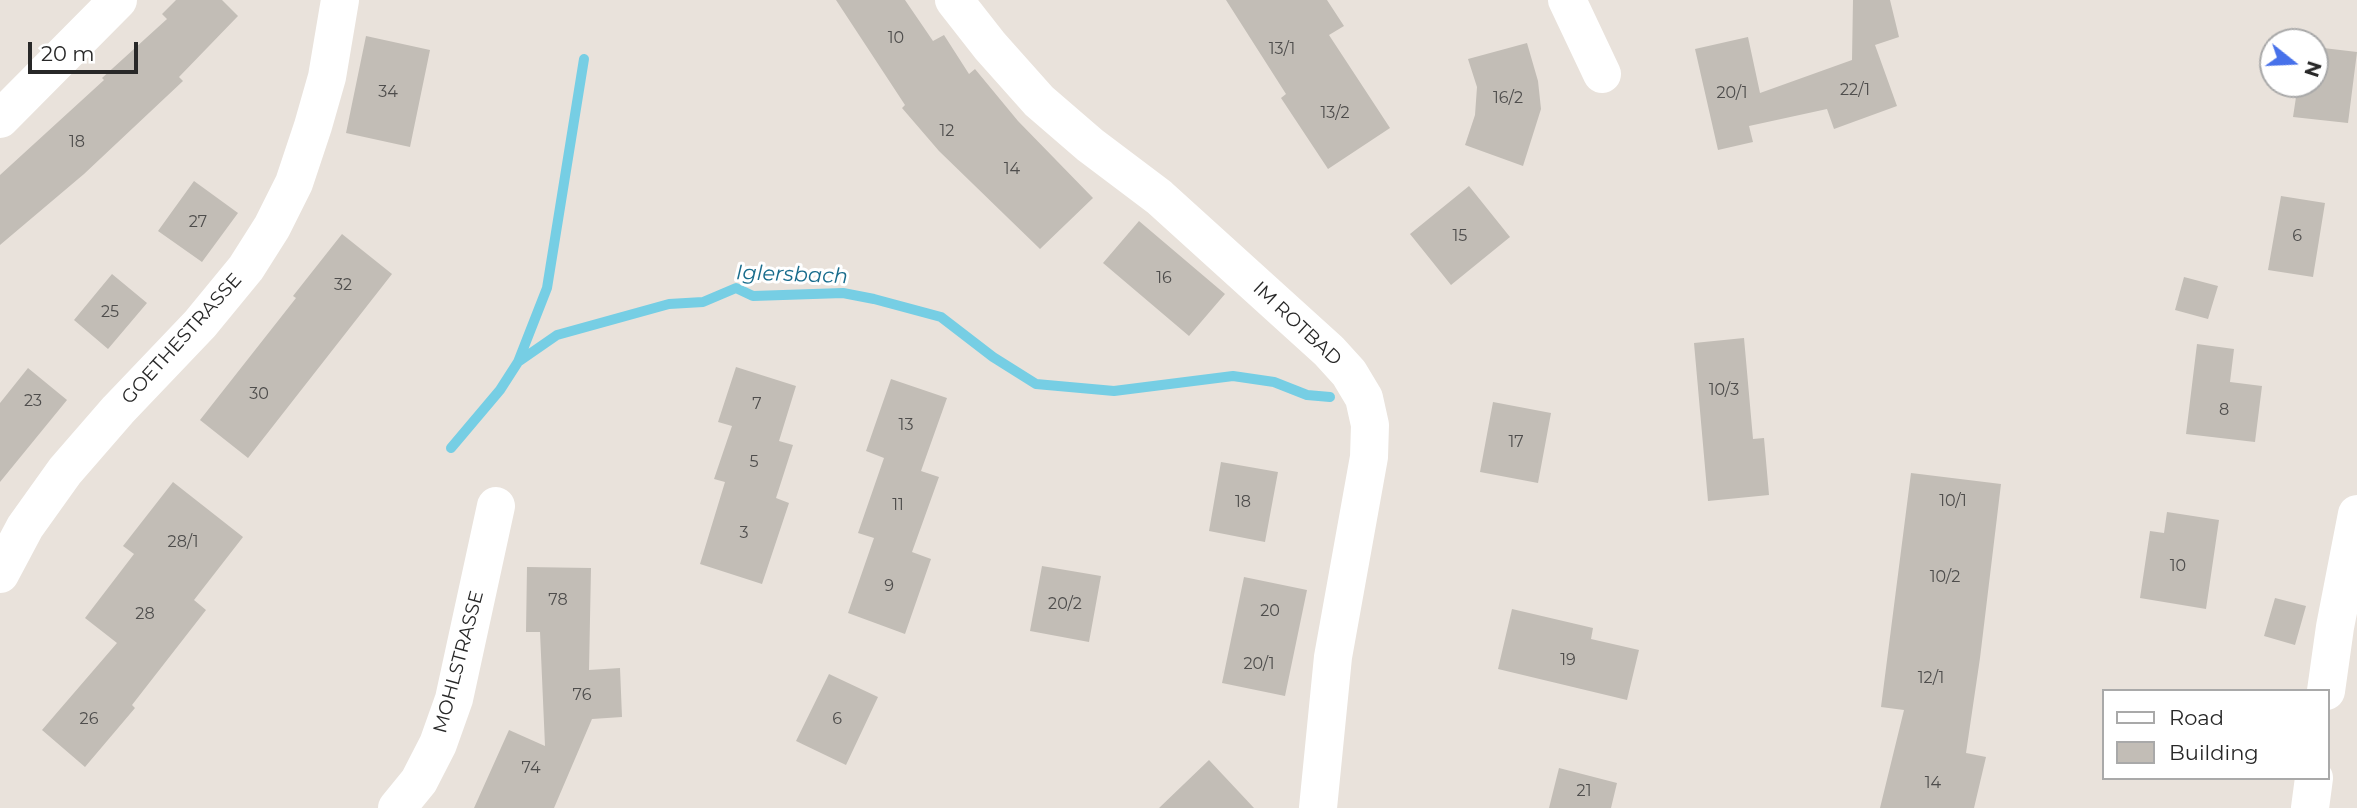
<!DOCTYPE html>
<html>
<head>
<meta charset="utf-8">
<style>
	body { margin:0 }
	#map { position:relative; width:2357px; height:808px; overflow:hidden; background:#e9e2db; font-family:Montserrat,sans-serif }
	canvas { display:block }
	.legend { position:absolute; left:2102px; top:689px; width:228px; height:91px; box-sizing:border-box; background:#fff; border:2px solid #a9a9a9; margin:0; padding:9px 12px; list-style:none; font-size:21px; color:#282828 }
	.legend li { display:flex; align-items:center; gap:14px; height:35px }
	.legend b { width:35px; border:2px solid #a9a9a9 }
	.north { position:absolute; left:2259px; top:28px; width:70px; height:70px; box-sizing:border-box; background:#fff; border:2px solid #a9a9a9; border-radius:50%; rotate:108deg; font-size:19px; font-weight:700; line-height:28px; text-align:center; color:#282828 }
	.north::after { content:''; display:block; margin:auto; width:24px; height:32px; background:#4771ea; clip-path:polygon(50% 0,100% 100%,50% 72%,0 100%) }
	.scale { position:absolute; left:28px; top:42px; width:110px; height:32px; box-sizing:border-box; border:4px solid #282828; border-top:0; padding-left:9px; font-size:21px; line-height:24px; white-space:nowrap; color:#282828; -webkit-text-stroke:5px #fff; paint-order:stroke }
</style>
</head>
<body>
<div id="map">
<canvas width="2357" height="808"></canvas>
<ul class="legend">
<li><b style="height:9px;background:#fff"></b>Road</li>
<li><b style="height:19px;background:#c2bdb6"></b>Building</li>
</ul>
<div class="north">N</div>
<div class="scale">20 m</div>
</div>
<script>
const c = document.querySelector('canvas').getContext('2d');
c.lineJoin = 'round';
const shape = rows => new Path2D(rows.map(r => 'M' + r).join(''));
function strokePath(path, color, width, dash) { c.strokeStyle = color; c.lineWidth = width; c.lineCap = dash ? 'butt' : 'round'; c.setLineDash(dash || []); c.stroke(path); }
function paint(path, color) { c.fillStyle = color; c.fill(path, 'evenodd'); }
function write(font, color, halo, rows, align = 'center') {
  c.font = font + ' Montserrat,sans-serif'; c.lineWidth = 6; c.setLineDash([]); c.textBaseline = 'middle'; c.strokeStyle = halo; c.fillStyle = color; for (const [text, x, y, turn = 0] of rows) {
    c.save(); c.translate(x, y); c.rotate((+turn || 0) * Math.PI / 180); c.textAlign = isNaN(turn) ? turn : align; if (halo) c.strokeText(text, 0, 0); c.fillText(text, 0, 0); c.restore();
  }
}
strokePath(shape([
	[518,362,547,288,584,59],
	[451,448,500,390,518,362,557,335,669,304,703,302,736,288,753,296,843,293,874,299,941,317,993,357,1036,384,1114,391,1233,376,1274,382,1307,395,1330,397]
]), '#76cee4', 10);
paint(shape([
	[176,0,222,0,238,16,179,77,183,81,84,174,0,245,0,175,104,80,102,78,167,19,162,14],
	[836,0,905,0,933,41,944,35,969,74,975,69,1018,121,1093,198,1040,249,939,151,902,108,905,105],
	[1226,0,1327,0,1344,26,1329,35,1390,128,1328,169,1281,98,1286,94],
	[1853,0,1890,0,1899,37,1875,45,1897,106,1834,129,1827,109,1749,126,1753,142,1718,150,1695,49,1748,37,1760,93,1852,60],
	[366,36,430,50,410,147,346,133],
	[1527,43,1538,81,1541,109,1523,166,1465,145,1475,115,1477,87,1468,59],
	[2315,47,2357,52,2348,123,2293,117,2298,84,2315,84],
	[194,181,238,213,202,262,158,231],
	[1469,186,1510,237,1451,285,1410,234],
	[2281,196,2325,203,2313,277,2268,270],
	[1139,221,1225,294,1189,336,1103,263],
	[342,234,392,274,248,458,200,420,296,298,293,296],
	[112,274,147,303,108,349,74,320],
	[2184,277,2218,286,2208,319,2175,310],
	[1744,338,1753,439,1764,438,1769,495,1708,501,1694,343],
	[2197,344,2234,349,2230,382,2262,386,2255,442,2186,434],
	[736,367,796,386,779,441,793,445,776,498,789,503,762,584,700,564,725,482,714,479,732,426,718,422],
	[28,368,67,400,0,482,0,403],
	[891,379,947,398,921,471,939,477,912,552,931,559,905,634,848,613,874,538,858,533,884,458,866,451],
	[1493,402,1551,413,1538,483,1480,472],
	[1221,462,1278,472,1265,542,1209,531],
	[1911,473,2001,484,1980,658,1966,753,1986,757,1974,808,1880,808,1904,710,1881,707],
	[173,482,243,537,194,600,206,610,132,705,135,708,85,767,42,730,117,643,85,618,134,554,123,546],
	[2167,512,2219,520,2206,609,2140,598,2150,531,2164,533],
	[1042,566,1101,576,1089,642,1030,631],
	[527,567,591,568,589,670,620,668,622,717,592,719,554,808,474,808,509,730,545,746,540,632,526,632],
	[1244,577,1307,590,1285,696,1222,683],
	[2275,598,2306,606,2295,645,2264,636],
	[1512,609,1593,628,1591,639,1639,650,1627,700,1498,669],
	[829,674,878,697,846,765,796,741],
	[1209,760,1254,808,1159,808],
	[1559,768,1617,783,1611,808,1549,808]
]), '#c2bdb6');
strokePath(shape([
	[954,0,990,46,1039,101,1090,145,1159,197,1329,351,1349,373,1364,398,1370,425,1369,457,1333,657,1318,808],
	[1567,0,1602,74],
	[0,119,118,0],
	[0,574,25,527,65,471,118,410,200,324,246,268,272,227,294,183,313,126,327,77,340,0],
	[2326,691,2335,627,2357,514],
	[397,808,419,781,438,744,454,699,496,506],
	[2310,808,2314,778]
]), '#fff', 38);
write('16px', '#4e4d4c', null, [
	["10",896,38],
	["13/1",1282,49],
	["22/1",1855,90],
	["34",388,92],
	["20/1",1732,93],
	["16/2",1508,98],
	["13/2",1335,113],
	["12",947,131],
	["18",77,142],
	["14",1012,169],
	["27",198,222],
	["15",1460,236],
	["6",2297,236],
	["16",1164,278],
	["32",343,285],
	["25",110,312],
	["10/3",1724,390],
	["30",259,394],
	["23",33,401],
	["7",757,404],
	["8",2224,410],
	["13",906,425],
	["17",1516,442],
	["5",754,462],
	["10/1",1953,501],
	["18",1243,502],
	["11",898,505],
	["3",744,533],
	["28/1",183,542],
	["10",2178,566],
	["10/2",1945,577],
	["9",889,586],
	["78",558,600],
	["20/2",1065,604],
	["20",1270,611],
	["28",145,614],
	["19",1568,660],
	["20/1",1259,664],
	["12/1",1931,678],
	["76",582,695],
	["26",89,719],
	["6",837,719],
	["74",531,768],
	["14",1933,783],
	["21",1584,791]
]);
write('19px', '#282828', '#fff', [
	["IM ROTBAD",1297,324,43],
	["GOETHESTRASSE",182,339,-48],
	["MOHLSTRASSE",459,662,-75]
]);
write('italic 21px', '#186c8c', '#fff', [
	["Iglersbach",792,275,2]
]);
</script>
</body>
</html>
